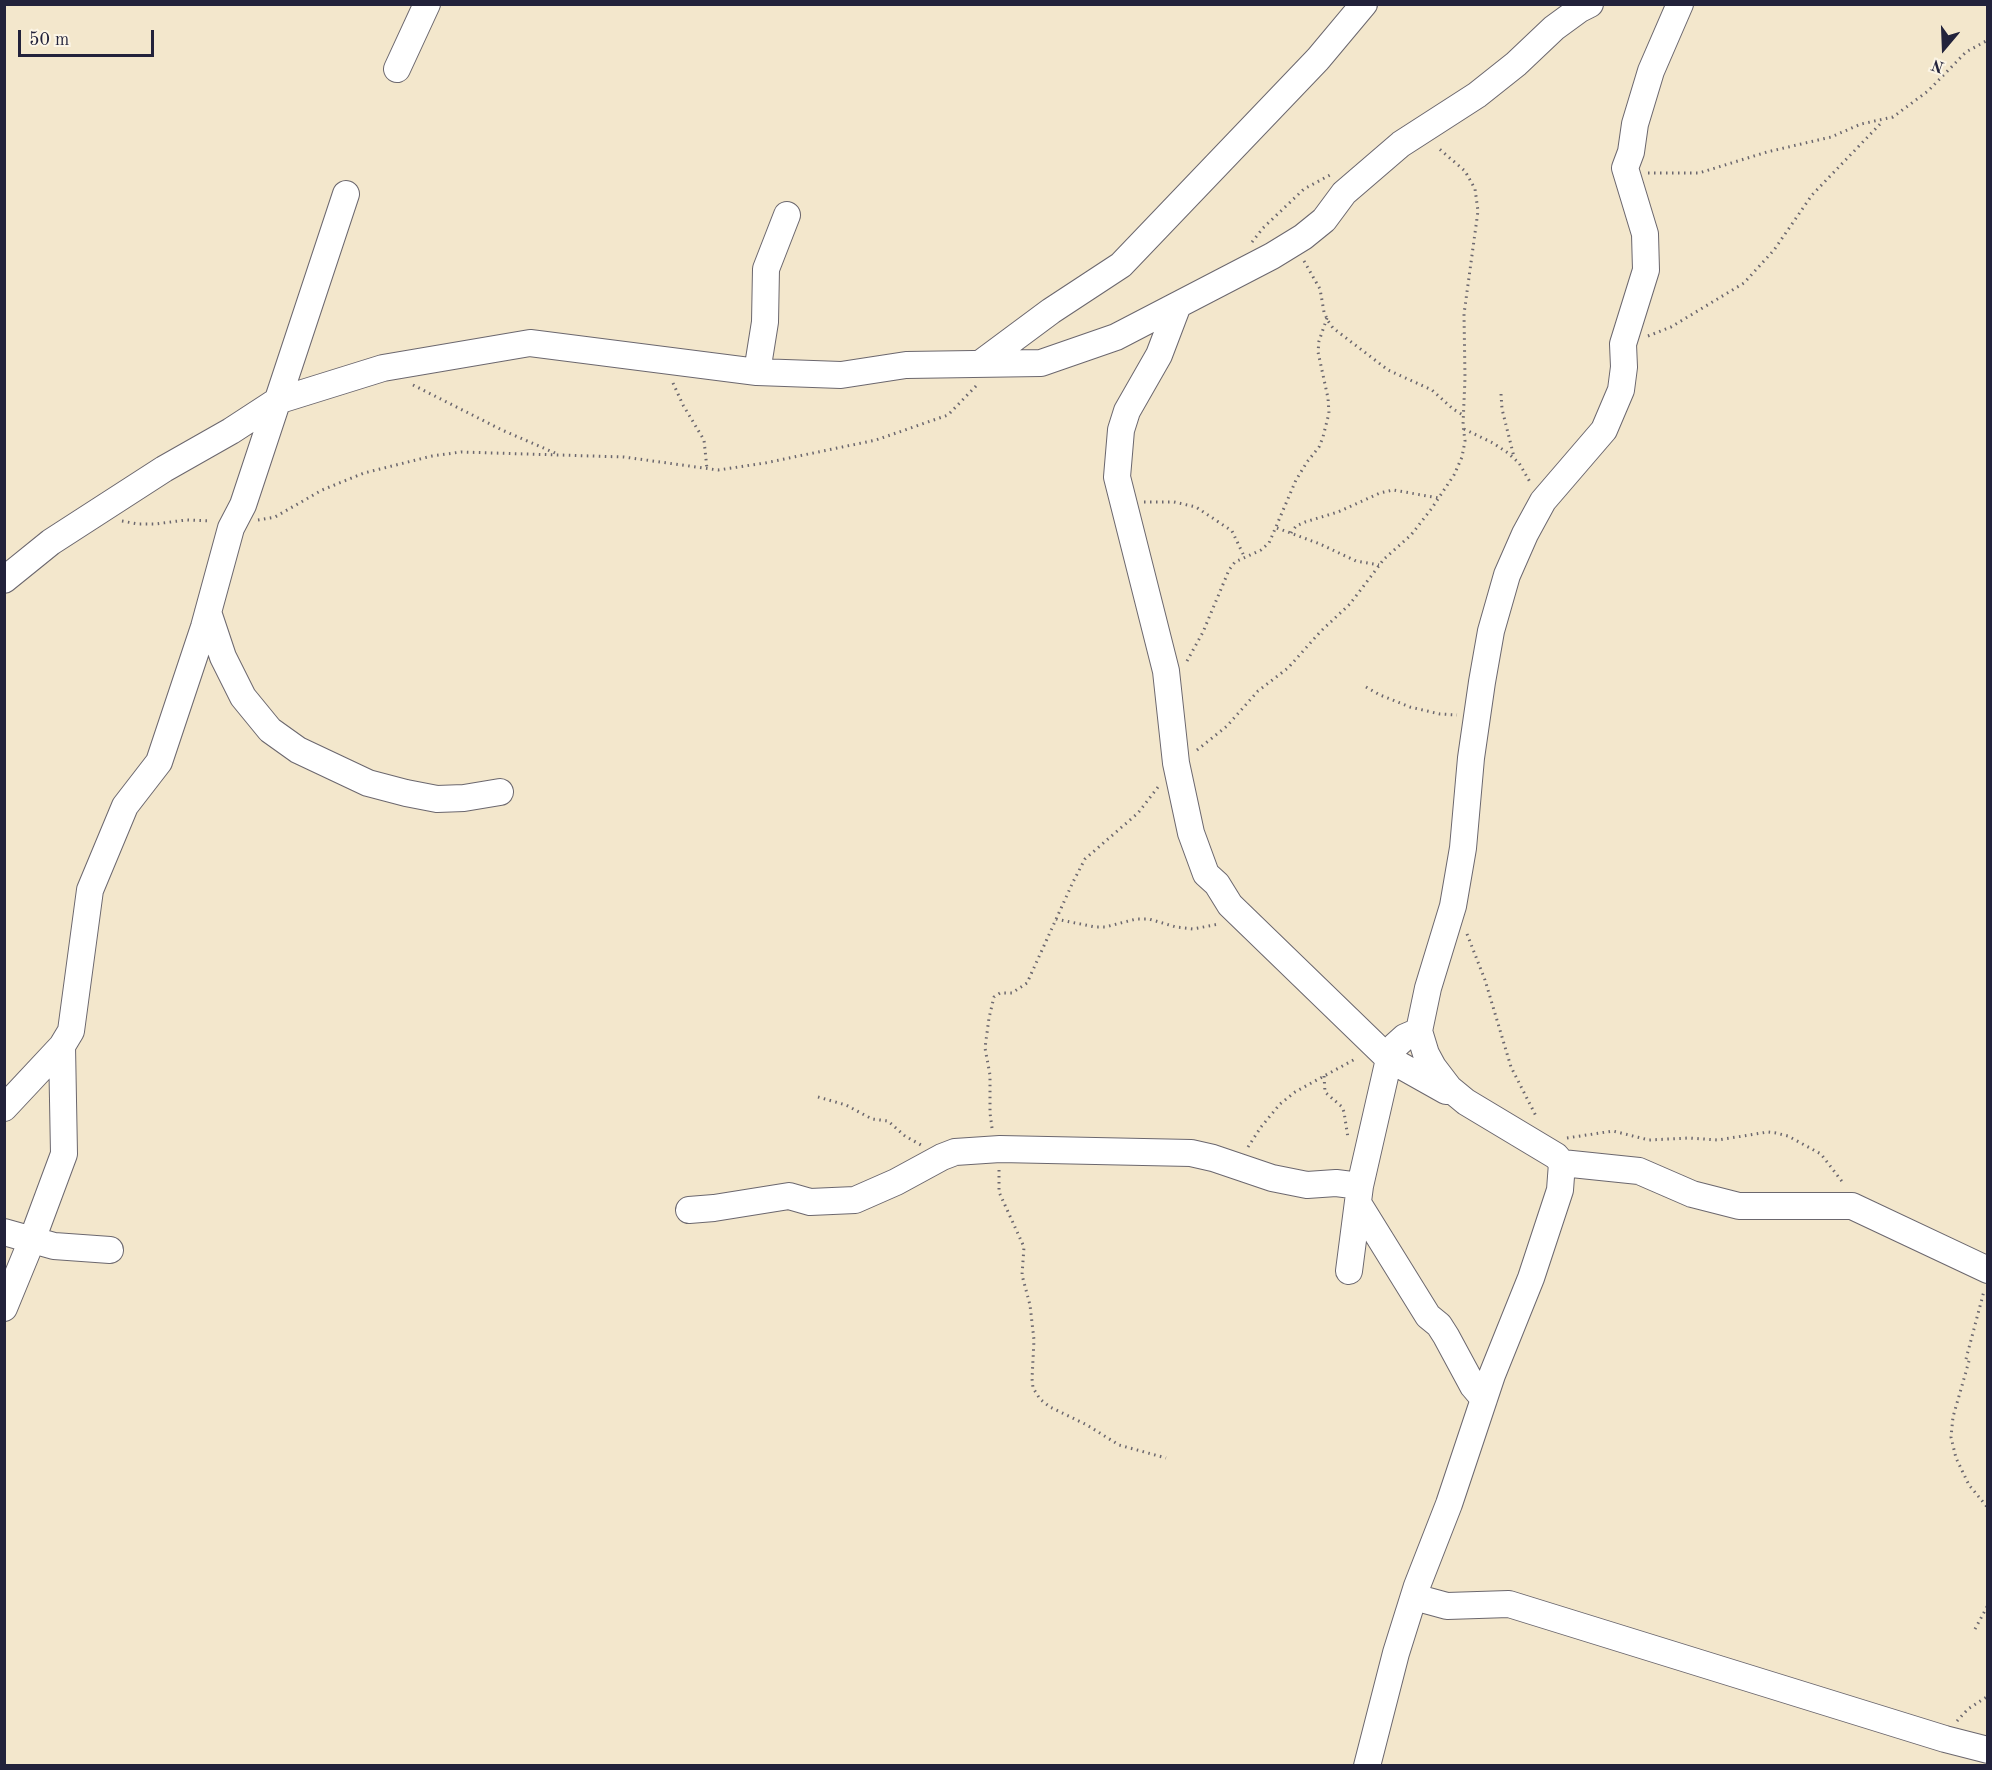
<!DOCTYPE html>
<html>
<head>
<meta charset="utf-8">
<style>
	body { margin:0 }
	#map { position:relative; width:1992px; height:1770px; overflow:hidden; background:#f3e7cc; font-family:"Old Standard TT",serif }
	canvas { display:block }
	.frame { position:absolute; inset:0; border:6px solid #22223b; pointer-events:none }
	.north { position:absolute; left:1914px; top:18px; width:60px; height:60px; -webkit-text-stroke:4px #fcf5e5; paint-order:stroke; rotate:199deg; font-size:16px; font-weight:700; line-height:24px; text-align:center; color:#22223b }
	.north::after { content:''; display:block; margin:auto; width:21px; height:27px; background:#22223b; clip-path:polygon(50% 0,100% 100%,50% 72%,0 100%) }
	.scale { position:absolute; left:18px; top:30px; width:136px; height:27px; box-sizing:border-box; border:3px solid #22223b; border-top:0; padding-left:8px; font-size:18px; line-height:21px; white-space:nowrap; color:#22223b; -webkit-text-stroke:4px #fcf5e5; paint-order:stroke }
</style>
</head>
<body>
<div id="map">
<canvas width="1992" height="1770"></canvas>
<div class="frame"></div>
<div class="north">N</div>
<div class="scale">50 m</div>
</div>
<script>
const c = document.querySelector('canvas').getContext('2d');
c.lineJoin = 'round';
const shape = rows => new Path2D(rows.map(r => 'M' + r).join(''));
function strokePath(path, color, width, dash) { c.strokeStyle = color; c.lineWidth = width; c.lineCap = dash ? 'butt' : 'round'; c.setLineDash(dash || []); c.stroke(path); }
const minor = shape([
	[397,69,427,4],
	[1178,305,1159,355,1127,411,1121,430,1117,477,1166,671,1176,763,1191,833,1206,874,1217,884,1230,905,1389,1059,1395,1046,1405,1037,1419,1031],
	[981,363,1051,311,1121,265,1318,59,1364,4],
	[757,372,765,322,766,269,787,215],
	[4,580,51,542,164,469,231,431,277,401,383,368,530,343,757,372,841,375,906,365,1041,363,1116,337,1272,256,1303,237,1324,220,1344,193,1401,144,1477,95,1516,64,1554,28,1580,9,1590,4],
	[208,612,223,657,243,697,270,730,298,750,368,783,406,793,437,799,464,798,500,792],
	[4,1108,62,1046,71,1031,90,890,125,806,159,762,204,627,231,528,243,505,346,194],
	[1562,1163,1639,1171,1692,1194,1739,1206,1852,1206,1988,1270],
	[1358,1203,1428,1316,1439,1325,1446,1336,1473,1386,1484,1399],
	[689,1210,714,1208,789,1196,810,1202,855,1200,896,1182,942,1157,955,1152,1000,1149,1191,1153,1213,1158,1272,1178,1307,1185,1336,1183,1360,1186],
	[4,1232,54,1246,110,1250],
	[1349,1271,1360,1186,1389,1059,1446,1091],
	[4,1308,32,1240,64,1154,62,1046],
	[1414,1597,1447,1606,1509,1604,1945,1739,1988,1750],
	[1367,1766,1396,1653,1417,1586,1449,1504,1492,1375,1531,1278,1560,1190,1562,1163,1556,1156,1466,1102,1449,1088,1433,1067,1426,1054,1419,1031,1428,988,1453,906,1463,848,1471,758,1482,682,1491,631,1507,575,1525,534,1543,501,1604,430,1621,390,1624,367,1623,344,1646,270,1645,234,1625,168,1631,152,1635,124,1651,71,1680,4]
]);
strokePath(minor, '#6b676e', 28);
strokePath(shape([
	[1648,173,1699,173,1767,152,1831,137,1861,124,1893,117,1928,91,1966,52,1988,40],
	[1252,242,1263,228,1304,189,1330,175],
	[1304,261,1320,289,1324,312,1328,321,1333,328,1388,370,1432,390,1453,409,1463,415],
	[1648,336,1671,327,1744,283,1774,250,1812,195,1882,122],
	[673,383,683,405,704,440,707,469],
	[413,385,502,430,555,453],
	[1501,394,1502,409,1514,457],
	[1464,429,1493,443,1508,453,1519,463,1530,482],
	[1144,502,1174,502,1196,507,1232,531,1244,556],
	[258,520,275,517,322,490,364,473,432,456,461,452,624,457,718,470,765,463,876,440,948,415,976,386],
	[122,521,138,524,155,524,186,520,211,521],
	[1277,528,1320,544,1356,561,1379,565],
	[1291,533,1296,526,1305,522,1338,512,1380,493,1393,490,1439,498],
	[1187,661,1203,632,1229,570,1235,562,1261,550,1269,543,1296,480,1307,462,1319,447,1323,437,1329,413,1328,398,1318,352,1319,341,1327,318],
	[1366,687,1380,695,1410,707,1440,714,1457,715],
	[1197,750,1227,726,1258,691,1288,668,1321,631,1350,604,1384,559,1411,535,1432,508,1454,475,1462,457,1465,441,1463,425,1465,378,1464,314,1478,211,1475,189,1465,171,1437,147],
	[1056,919,1095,927,1105,927,1136,919,1149,919,1176,927,1193,929,1219,924],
	[1467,934,1485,980,1511,1067,1537,1118],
	[1324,1076,1325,1092,1342,1107,1344,1112,1348,1138],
	[818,1097,846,1105,872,1119,888,1121,905,1136,921,1145],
	[992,1128,990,1113,990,1075,985,1048,989,1018,994,997,1000,993,1012,993,1027,983,1073,882,1085,859,1138,813,1158,787],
	[1567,1138,1613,1131,1649,1140,1689,1138,1718,1140,1768,1132,1776,1133,1788,1136,1821,1154,1844,1184],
	[1248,1147,1261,1127,1280,1104,1295,1092,1357,1058],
	[999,1170,999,1192,1024,1247,1022,1275,1030,1305,1034,1340,1032,1379,1033,1388,1040,1399,1050,1407,1087,1425,1119,1445,1166,1458],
	[1988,1223,1988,1243],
	[1966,1359,1984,1291],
	[1969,1361,1953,1417,1951,1437,1956,1458,1969,1485,1988,1508],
	[1975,1629,1988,1605],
	[1957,1721,1968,1709,1988,1696]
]), '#6b676e', 3, [1.5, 4.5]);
strokePath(minor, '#fff', 26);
</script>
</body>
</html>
